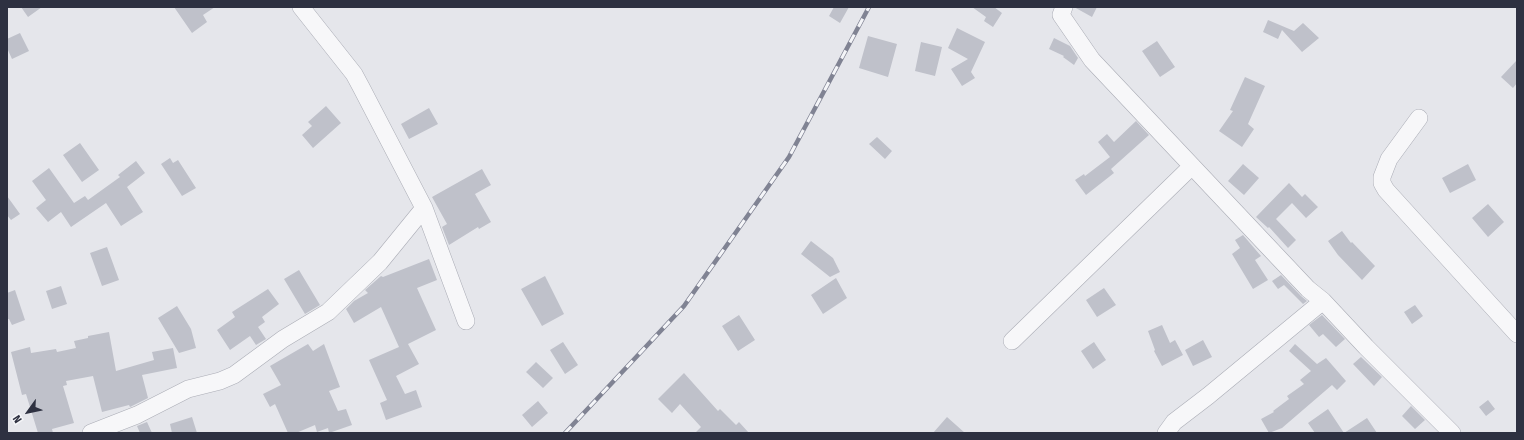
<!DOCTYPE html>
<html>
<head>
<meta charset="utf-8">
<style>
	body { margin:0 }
	#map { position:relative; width:1524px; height:440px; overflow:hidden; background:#e5e6eb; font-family:"Fira Sans Condensed",sans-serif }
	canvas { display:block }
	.frame { position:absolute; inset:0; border:8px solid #2e3141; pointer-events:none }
	.north { position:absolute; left:8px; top:392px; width:40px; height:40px; -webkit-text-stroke:3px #f4f5f8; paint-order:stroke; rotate:237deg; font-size:11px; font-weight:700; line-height:16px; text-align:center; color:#2e3141 }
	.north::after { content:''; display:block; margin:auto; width:14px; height:18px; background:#2e3141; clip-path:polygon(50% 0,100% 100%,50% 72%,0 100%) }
</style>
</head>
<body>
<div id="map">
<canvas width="1524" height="440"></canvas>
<div class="frame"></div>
<div class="north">N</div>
</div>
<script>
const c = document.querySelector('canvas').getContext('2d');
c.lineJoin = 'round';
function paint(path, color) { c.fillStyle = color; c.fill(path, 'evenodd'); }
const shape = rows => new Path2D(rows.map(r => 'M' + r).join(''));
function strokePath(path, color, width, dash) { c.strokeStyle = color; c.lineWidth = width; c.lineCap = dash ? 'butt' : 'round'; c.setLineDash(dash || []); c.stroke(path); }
paint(shape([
	[21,7,42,7,28,17],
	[174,7,215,7,203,15,207,22,192,33],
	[834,7,849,7,840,23,829,16],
	[972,7,994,7,1002,13,993,27,984,21,986,17],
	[1074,7,1097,7,1092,17],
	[1268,20,1294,31,1303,23,1319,38,1302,52,1282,30,1278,39,1263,32],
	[957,28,985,42,971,72,975,78,962,86,951,69,968,59,948,48],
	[20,33,29,51,12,59,7,48,7,39],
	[868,36,897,44,888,77,859,68],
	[1054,38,1070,46,1078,58,1074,65,1063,57,1064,56,1049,49],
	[1157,41,1175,67,1160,77,1142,51],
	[921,42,942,47,935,76,915,71],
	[1517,60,1517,83,1513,88,1501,77],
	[1245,77,1265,86,1248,124,1254,129,1242,147,1219,131,1233,111,1230,110],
	[326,106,341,123,313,148,302,135,312,126,308,122],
	[429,108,438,124,409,139,401,124],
	[1136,121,1149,135,1111,169,1114,173,1086,195,1075,180,1084,174,1085,176,1110,157,1098,142,1107,134,1114,142],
	[877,137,892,151,885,159,869,144],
	[80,143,99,170,82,182,63,155],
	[170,158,173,163,178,160,196,188,182,196,161,164],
	[136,161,145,173,127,187,143,212,121,226,106,203,71,227,61,212,48,222,36,208,46,200,32,181,49,168,74,203,85,196,88,200,120,177,118,175],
	[1243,164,1259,178,1244,195,1228,181],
	[1468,164,1476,180,1450,193,1442,178],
	[482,169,491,185,475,194,491,222,479,229,478,227,449,245,442,227,447,224,432,197],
	[1289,183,1302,197,1305,194,1318,207,1306,218,1292,203,1276,219,1296,240,1288,248,1269,227,1268,228,1256,217],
	[7,196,20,214,11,220,7,215],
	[1488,204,1504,222,1488,237,1472,218],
	[1342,231,1351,243,1352,242,1375,266,1362,280,1338,255,1328,241],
	[1243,235,1261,256,1255,260,1268,280,1253,289,1232,254,1240,248,1235,240],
	[811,241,833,258,840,272,830,277,801,254],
	[107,247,119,280,102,286,90,253],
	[429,259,437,280,417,288,436,330,408,344,419,364,396,376,405,394,416,390,422,407,386,420,380,403,387,400,369,360,399,347,381,307,354,323,346,309,354,301,368,293,365,290,381,276,383,277],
	[299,270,320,305,305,314,284,279],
	[1281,275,1301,296,1307,301,1303,304,1284,285,1278,289,1272,281],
	[545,276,564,314,542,326,521,289],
	[836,278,847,298,823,314,811,295],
	[61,286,67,304,52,309,46,291],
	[1104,288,1116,305,1097,317,1086,300],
	[268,289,279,304,262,317,265,322,258,327,266,339,256,345,250,336,230,350,217,330,235,317,232,312],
	[15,290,25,320,12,325,9,319,7,319,7,293],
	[1415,305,1423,316,1412,324,1404,312],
	[177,306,191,329,196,348,179,353,158,318],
	[739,315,755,340,738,351,722,326],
	[1322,315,1345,339,1336,347,1323,334,1319,337,1309,325],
	[1162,325,1170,343,1175,340,1183,355,1162,366,1154,351,1155,350,1148,331],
	[109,332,116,371,154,360,152,352,173,348,177,368,142,375,148,398,130,407,129,405,102,412,93,376,66,381,67,385,63,386,74,423,52,429,53,433,38,433,26,394,22,395,11,352,30,347,31,353,56,349,57,352,76,348,74,341,88,338,88,336],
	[1203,340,1212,357,1193,366,1185,350],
	[563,342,578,365,565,374,550,350],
	[1094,342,1106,360,1093,369,1081,351],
	[308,344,313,351,324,344,340,387,329,391,338,411,346,409,352,425,329,433,328,428,317,432,315,425,296,433,288,433,275,404,270,407,263,394,281,385,270,366],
	[1295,344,1317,364,1326,358,1346,381,1337,390,1332,385,1282,428,1269,433,1261,419,1274,412,1273,411,1289,399,1287,396,1304,384,1300,380,1311,371,1289,351],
	[1361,357,1382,377,1374,386,1353,364],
	[536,362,553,378,543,388,526,372],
	[684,373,718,411,720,409,736,425,739,422,749,433,695,433,701,427,680,404,672,413,658,399],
	[1488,400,1495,409,1486,416,1479,407],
	[538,401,548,413,532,427,522,415],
	[1411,406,1425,420,1415,429,1402,416],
	[1328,409,1344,433,1367,418,1377,433,1315,433,1308,423],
	[192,417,197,433,172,433,170,424],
	[947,417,965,433,933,433],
	[147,422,152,433,140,433,137,426]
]), '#bfc1ca');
const minor = shape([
	[301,7,354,74,361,87,424,208,466,321],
	[1064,7,1061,15,1092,60,1308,289,1323,301,1366,347,1452,433],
	[1419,118,1389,159,1382,177,1382,183,1386,190,1517,334],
	[1012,341,1192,166],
	[91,433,137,415,188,389,220,381,234,375,283,339,328,312,380,262,424,208],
	[1166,433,1174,422,1208,396,1323,301]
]);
strokePath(minor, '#aaacb5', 18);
strokePath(minor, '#f7f7f9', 17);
const rail = shape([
	[565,433,684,306,789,157,869,7]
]);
strokePath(rail, '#808393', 4.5);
strokePath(rail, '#f4f5f8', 3, [9]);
</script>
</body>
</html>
